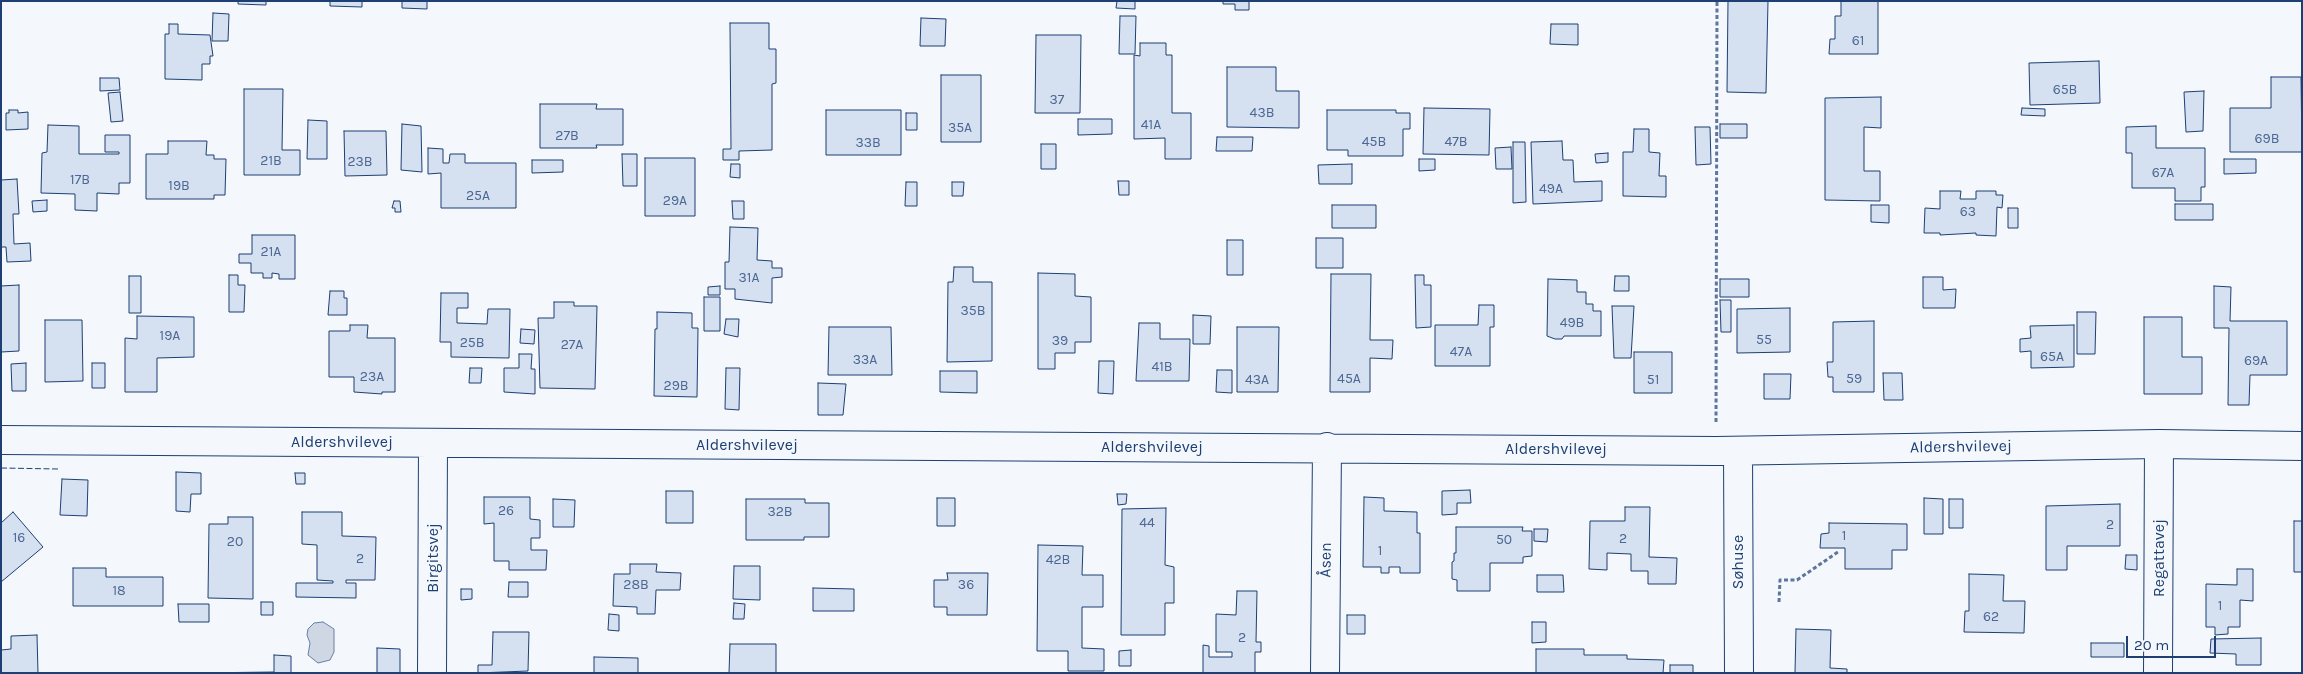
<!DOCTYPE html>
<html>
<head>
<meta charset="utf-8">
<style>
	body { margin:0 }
	#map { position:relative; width:2303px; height:674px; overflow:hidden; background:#f4f7fb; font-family:Karla,sans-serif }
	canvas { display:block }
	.frame { position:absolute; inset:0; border:2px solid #1d3f73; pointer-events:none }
	.scale { position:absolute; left:2126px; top:636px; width:90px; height:22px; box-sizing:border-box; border:2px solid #1d3f73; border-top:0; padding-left:6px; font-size:15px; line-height:18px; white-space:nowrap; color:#1d3f73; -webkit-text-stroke:4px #f4f7fb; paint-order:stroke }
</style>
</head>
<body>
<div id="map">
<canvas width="2303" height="674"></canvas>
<div class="frame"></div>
<div class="scale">20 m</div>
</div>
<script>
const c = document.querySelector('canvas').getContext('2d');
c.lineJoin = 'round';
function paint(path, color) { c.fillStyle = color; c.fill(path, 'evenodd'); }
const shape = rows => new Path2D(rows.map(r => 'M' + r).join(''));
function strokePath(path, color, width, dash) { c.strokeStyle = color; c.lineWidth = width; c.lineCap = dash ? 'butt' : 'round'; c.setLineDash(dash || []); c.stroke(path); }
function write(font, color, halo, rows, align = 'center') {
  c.font = font + ' Karla,sans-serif'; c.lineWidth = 4; c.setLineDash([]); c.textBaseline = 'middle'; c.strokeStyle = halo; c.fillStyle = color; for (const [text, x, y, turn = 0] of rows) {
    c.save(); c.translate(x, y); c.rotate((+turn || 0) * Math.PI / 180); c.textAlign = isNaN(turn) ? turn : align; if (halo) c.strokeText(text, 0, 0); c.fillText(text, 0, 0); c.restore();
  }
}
const water = shape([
	[323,622,334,629,334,652,330,660,318,663,308,655,310,643,307,635,308,629,314,623,323,622]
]);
paint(water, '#cfd7e4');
strokePath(water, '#687fa3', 1);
const building = shape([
	[238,1,266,1,266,5,238,4,238,1],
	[330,1,362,1,362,7,330,6,330,1],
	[402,1,427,1,427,9,402,8,402,1],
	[1117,1,1135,1,1135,9,1116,8,1117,1],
	[1223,1,1249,1,1249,10,1235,10,1235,4,1223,4,1223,1],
	[1728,1,1768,1,1766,93,1727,92,1728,1],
	[1841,1,1878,1,1878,54,1829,54,1830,39,1835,39,1835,16,1841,16,1841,1],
	[213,13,229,14,228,41,212,41,213,13],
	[1120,16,1136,16,1135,54,1119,54,1120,16],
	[921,18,946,19,945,46,920,46,921,18],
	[730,23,769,23,769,49,776,49,776,83,772,84,772,150,739,151,739,160,723,160,723,149,731,149,730,23],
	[169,24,178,24,178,34,210,35,213,56,210,56,210,64,202,64,202,80,165,79,165,34,169,34,169,24],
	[1551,24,1578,24,1578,45,1550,44,1551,24],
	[1036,35,1081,35,1080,113,1035,113,1036,35],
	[1140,43,1166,43,1166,55,1172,55,1172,113,1191,113,1191,159,1165,159,1165,138,1134,139,1134,55,1140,56,1140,43],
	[2099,61,2100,103,2030,105,2029,63,2099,61],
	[1227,67,1276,67,1276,91,1299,91,1299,128,1227,127,1227,67],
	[941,75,981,75,981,142,941,142,941,75],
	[2271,77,2301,77,2302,152,2230,152,2230,108,2271,108,2271,77],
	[100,78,119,78,120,90,100,91,100,78],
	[244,89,283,89,282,150,300,150,300,175,244,175,244,89],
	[2204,91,2203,131,2186,132,2184,92,2204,91],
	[120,92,123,121,111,122,108,93,120,92],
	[1881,97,1881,128,1864,127,1864,171,1880,171,1880,201,1825,200,1825,98,1881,97],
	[540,104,597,104,596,109,623,109,623,145,596,145,597,148,540,148,540,104],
	[1424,108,1490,109,1489,155,1423,154,1424,108],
	[2022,108,2045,109,2045,116,2021,115,2022,108],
	[9,110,18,110,18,113,28,112,28,129,6,130,6,113,9,113,9,110],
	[826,110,901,110,901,155,826,155,826,110],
	[1327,110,1396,110,1396,113,1410,113,1410,129,1403,129,1403,156,1348,156,1348,150,1327,150,1327,110],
	[906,113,917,113,917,130,906,130,906,113],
	[1078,119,1112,119,1112,134,1078,135,1078,119],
	[308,120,327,121,327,159,307,159,308,120],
	[402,124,421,126,422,172,401,170,402,124],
	[1720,124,1747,124,1747,138,1720,138,1720,124],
	[48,125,79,126,79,154,119,154,119,152,105,152,105,135,130,135,130,183,119,183,119,194,97,193,97,211,75,210,75,194,41,193,42,153,47,152,48,125],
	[2156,126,2156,148,2205,148,2205,187,2201,187,2201,201,2175,201,2175,188,2132,188,2132,153,2126,153,2126,127,2156,126],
	[1695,127,1710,127,1711,164,1696,165,1695,127],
	[1634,129,1649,129,1649,152,1660,153,1659,176,1666,176,1666,197,1623,196,1623,152,1633,152,1634,129],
	[344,131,386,131,387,175,345,176,344,131],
	[1217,137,1253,137,1252,151,1216,151,1217,137],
	[168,141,207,141,206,155,214,155,214,159,226,159,225,195,214,195,214,199,146,199,146,154,168,154,168,141],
	[1562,141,1563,160,1573,160,1574,182,1602,181,1602,201,1533,204,1531,142,1562,141],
	[1513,142,1525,142,1526,202,1513,203,1513,142],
	[1041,144,1056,144,1056,169,1041,169,1041,144],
	[1511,147,1512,169,1496,169,1495,148,1511,147],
	[428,148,443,149,443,163,449,163,450,154,465,154,465,163,516,163,516,208,441,208,441,173,428,174,428,148],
	[1608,153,1608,162,1596,163,1595,154,1608,153],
	[622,154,637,154,637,186,623,186,622,154],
	[645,158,695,158,695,216,645,216,645,158],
	[1419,159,1435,159,1435,170,1419,171,1419,159],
	[2224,159,2256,159,2256,173,2224,174,2224,159],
	[532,160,563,160,563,172,532,173,532,160],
	[731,164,740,164,740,178,730,177,731,164],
	[1352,164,1352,184,1319,184,1318,165,1352,164],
	[17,179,19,214,13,214,14,244,30,243,31,261,7,262,6,247,1,247,1,180,17,179],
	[1118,181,1129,181,1129,195,1119,195,1118,181],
	[906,182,917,182,917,206,905,206,906,182],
	[952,182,964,182,963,196,952,196,952,182],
	[1940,191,1961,191,1960,199,1976,199,1976,191,1996,191,1996,195,2003,195,2002,208,1997,207,1996,236,1976,235,1976,233,1940,235,1940,233,1924,233,1925,208,1940,209,1940,191],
	[47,200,47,211,33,212,32,201,47,200],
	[394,201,400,201,401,212,395,212,395,208,392,208,394,201],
	[732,201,744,201,744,219,733,219,732,201],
	[2175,204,2213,204,2213,220,2175,220,2175,204],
	[1332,205,1376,205,1376,228,1332,228,1332,205],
	[1871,205,1889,205,1889,223,1871,222,1871,205],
	[2008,208,2018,208,2018,228,2008,228,2008,208],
	[730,227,758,228,757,260,772,261,772,268,782,268,782,277,772,278,772,303,735,299,735,289,725,289,725,262,729,262,730,227],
	[252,235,295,235,295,279,279,279,279,274,272,273,272,278,263,278,263,273,251,273,251,263,239,263,239,254,252,254,252,235],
	[1316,238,1343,238,1343,268,1316,268,1316,238],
	[1227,240,1243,240,1243,275,1227,275,1227,240],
	[954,267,973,267,973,282,992,282,992,361,947,362,948,282,953,282,954,267],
	[1038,273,1075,274,1075,296,1091,297,1091,342,1075,342,1075,353,1055,353,1055,369,1038,369,1038,273],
	[1331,274,1371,274,1370,340,1393,340,1392,359,1370,358,1370,392,1330,392,1331,274],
	[229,275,238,275,238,285,245,285,244,312,229,312,229,275],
	[1415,275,1424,275,1424,285,1431,285,1431,327,1416,328,1415,275],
	[129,276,141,276,141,313,129,313,129,276],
	[1615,276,1629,276,1629,291,1614,291,1615,276],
	[1923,277,1943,277,1943,290,1956,289,1955,308,1923,308,1923,277],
	[1548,279,1577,280,1577,292,1586,292,1586,304,1593,304,1593,311,1601,311,1601,336,1564,336,1562,339,1555,339,1547,336,1548,279],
	[1720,279,1749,279,1749,297,1720,297,1720,279],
	[19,285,19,351,1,352,1,286,19,285],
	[720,286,720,295,708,295,708,287,720,286],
	[2214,286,2231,287,2230,321,2287,321,2287,375,2250,375,2249,405,2228,405,2229,328,2214,328,2214,286],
	[330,291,344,291,344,298,347,298,347,315,328,315,330,291],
	[441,293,468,293,468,308,457,308,457,323,487,324,488,309,510,309,509,358,451,357,451,342,440,342,441,293],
	[704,297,720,297,720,331,704,331,704,297],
	[1720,300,1731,300,1731,332,1721,332,1720,300],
	[554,302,574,302,574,306,597,306,595,389,540,388,538,318,554,318,554,302],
	[1479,305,1494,305,1494,327,1490,327,1490,366,1435,366,1435,325,1478,325,1479,305],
	[1612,306,1634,306,1631,358,1614,358,1612,306],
	[1790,308,1790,352,1737,353,1737,309,1790,308],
	[657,312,692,313,692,328,698,328,697,397,654,396,655,329,657,329,657,312],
	[2077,312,2096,312,2095,354,2077,354,2077,312],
	[1193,315,1211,316,1210,344,1193,344,1193,315],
	[137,316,194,317,194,357,157,358,157,392,125,392,125,338,137,339,137,316],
	[2144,317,2182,317,2182,357,2202,357,2202,394,2144,394,2144,317],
	[726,319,739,319,738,337,724,334,726,319],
	[45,320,82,320,83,381,45,382,45,320],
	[1874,321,1874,392,1833,392,1833,377,1828,377,1827,362,1833,362,1833,322,1874,321],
	[1139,323,1160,323,1160,339,1190,339,1189,381,1136,381,1139,323],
	[350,325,368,325,367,338,395,338,395,392,382,392,382,394,354,392,354,377,329,377,329,331,350,331,350,325],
	[2074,325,2074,367,2031,368,2031,351,2020,352,2020,339,2031,338,2030,326,2074,325],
	[829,327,891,327,892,375,828,375,829,327],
	[1237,327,1279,327,1278,392,1237,392,1237,327],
	[521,329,535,330,534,344,520,343,521,329],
	[1634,352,1672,352,1672,393,1634,393,1634,352],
	[519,354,532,354,531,369,535,369,535,394,504,392,504,368,519,368,519,354],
	[1099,361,1114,361,1113,394,1098,393,1099,361],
	[26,363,26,391,12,391,11,364,26,363],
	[92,363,105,363,105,388,92,388,92,363],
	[470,368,482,368,481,383,469,383,470,368],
	[726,368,740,368,739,410,725,409,726,368],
	[1217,370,1232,370,1232,393,1216,392,1217,370],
	[940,371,977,371,977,393,940,392,940,371],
	[1883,373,1902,373,1903,400,1884,400,1883,373],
	[1764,374,1791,374,1790,399,1764,399,1764,374],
	[818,383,846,384,843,415,818,415,818,383],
	[176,472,201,473,201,494,191,494,190,512,176,511,176,472],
	[295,473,305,473,305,484,296,484,295,473],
	[62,479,88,480,87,516,60,515,62,479],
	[1470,490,1471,503,1457,503,1457,514,1442,515,1442,491,1470,490],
	[666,491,693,491,693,523,666,523,666,491],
	[1117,494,1127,494,1126,504,1118,505,1117,494],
	[484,497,530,497,530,519,540,520,540,538,531,538,531,550,547,550,546,570,509,570,509,561,494,561,494,523,484,524,484,497],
	[1364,497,1384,498,1384,511,1417,512,1417,533,1420,533,1420,573,1400,573,1400,567,1389,567,1389,573,1381,573,1381,567,1363,567,1364,497],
	[937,498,955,498,955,526,937,526,937,498],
	[1924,498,1943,499,1943,534,1924,534,1924,498],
	[553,499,575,500,574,527,553,527,553,499],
	[746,499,805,499,805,503,829,503,829,537,804,537,804,540,746,540,746,499],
	[1949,499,1963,499,1963,528,1949,528,1949,499],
	[2120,504,2120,546,2067,546,2067,570,2046,570,2046,506,2120,504],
	[1625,507,1650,507,1649,557,1677,558,1676,584,1648,584,1648,571,1631,571,1631,554,1607,553,1607,570,1589,569,1590,521,1625,521,1625,507],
	[1166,508,1165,565,1174,567,1174,603,1165,603,1165,635,1121,635,1122,509,1166,508],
	[13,512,43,547,1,582,1,523,13,512],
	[302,512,342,512,342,536,376,537,375,580,346,580,346,583,356,583,356,598,296,597,296,583,333,583,333,581,317,580,317,545,302,544,302,512],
	[228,517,253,517,253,599,208,598,209,524,228,524,228,517],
	[2294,521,2302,521,2302,572,2294,572,2294,521],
	[1829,523,1907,524,1907,550,1892,550,1892,569,1845,569,1845,548,1820,548,1821,534,1829,533,1829,523],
	[1456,527,1523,527,1522,531,1532,531,1532,556,1523,557,1523,563,1490,563,1490,591,1457,591,1457,580,1452,579,1452,562,1454,561,1454,553,1456,553,1456,527],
	[1534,529,1548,529,1547,542,1534,541,1534,529],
	[1038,545,1083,546,1082,575,1103,575,1103,607,1082,607,1082,648,1104,649,1104,671,1068,671,1068,651,1037,651,1038,545],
	[2126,555,2137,555,2137,570,2125,569,2126,555],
	[630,564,657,564,656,572,681,573,680,590,656,590,655,614,637,614,637,607,613,606,614,574,630,574,630,564],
	[734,566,760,566,760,600,733,599,734,566],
	[73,568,106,568,106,577,163,577,163,606,73,606,73,568],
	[2237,569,2253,569,2253,601,2240,600,2240,627,2228,627,2228,634,2215,635,2215,627,2206,627,2206,584,2237,585,2237,569],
	[947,573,988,573,987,615,947,615,947,607,934,607,934,580,948,580,947,573],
	[1969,574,2004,575,2003,601,2025,601,2024,633,1964,632,1965,611,1969,611,1969,574],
	[1537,575,1563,575,1564,592,1537,592,1537,575],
	[509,582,528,582,528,597,508,597,509,582],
	[813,588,854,589,854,611,813,611,813,588],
	[461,589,472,589,472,599,461,600,461,589],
	[1237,591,1257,591,1256,642,1261,642,1261,652,1255,652,1255,673,1203,673,1203,645,1209,646,1209,657,1232,657,1232,652,1216,652,1216,614,1236,615,1237,591],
	[261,602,273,602,273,615,261,615,261,602],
	[734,603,745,604,744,619,733,619,734,603],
	[178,604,209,604,209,622,179,622,178,604],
	[609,614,619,615,619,631,608,630,609,614],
	[1347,615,1365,615,1365,634,1347,634,1347,615],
	[1532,622,1546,622,1546,642,1532,643,1532,622],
	[1796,629,1831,630,1830,668,1847,669,1847,673,1795,673,1796,629],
	[493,632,529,632,528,671,478,673,478,665,492,665,493,632],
	[37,635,38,673,1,673,1,650,11,649,11,636,37,635],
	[2261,638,2261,665,2236,665,2236,654,2210,653,2211,639,2261,638],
	[2091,643,2124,643,2124,657,2091,657,2091,643],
	[730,644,776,644,776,673,729,673,730,644],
	[377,648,400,649,400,673,377,673,377,648],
	[1536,649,1584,649,1584,655,1627,655,1627,659,1664,660,1663,673,1536,673,1536,649],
	[1131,650,1131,666,1119,666,1119,651,1131,650],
	[274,655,291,656,291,673,195,673,274,672,274,655],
	[594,657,638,658,638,673,594,673,594,657],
	[1670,665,1693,665,1693,673,1670,673,1670,665]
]);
paint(building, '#d5e0f0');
strokePath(building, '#1d3f73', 1);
const street = shape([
	[1,440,1716,451,2159,444,2302,446],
	[1738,451,1739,673],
	[432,673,433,443],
	[1325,673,1327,447],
	[2158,673,2159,444]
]);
strokePath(street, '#1d3f73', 30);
strokePath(shape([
	[1716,422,1717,1],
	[1779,602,1780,580,1797,580,1838,552]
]), '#5e769c', 3, [4, 2.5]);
strokePath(street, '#f4f7fb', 28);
strokePath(shape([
	[1,468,58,469]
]), '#1d3f73', 1, [6, 2.5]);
write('14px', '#4b6792', null, [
	["61",1858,41],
	["65B",2065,90],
	["37",1057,100],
	["43B",1262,113],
	["41A",1151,125],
	["35A",960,128],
	["27B",567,136],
	["69B",2267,139],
	["45B",1374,142],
	["47B",1456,142],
	["33B",868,143],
	["21B",271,161],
	["23B",360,162],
	["67A",2163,173],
	["17B",80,180],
	["19B",179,186],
	["49A",1551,189],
	["25A",478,196],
	["29A",675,201],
	["63",1968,212],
	["21A",271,252],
	["31A",749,278],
	["35B",973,311],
	["49B",1572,323],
	["19A",170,336],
	["55",1764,340],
	["39",1060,341],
	["25B",472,343],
	["27A",572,345],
	["47A",1461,352],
	["65A",2052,357],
	["33A",865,360],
	["69A",2256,361],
	["41B",1162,367],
	["23A",372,377],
	["45A",1349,379],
	["59",1854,379],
	["43A",1257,380],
	["51",1653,380],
	["29B",676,386],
	["26",506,511],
	["32B",780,512],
	["44",1147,523],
	["2",2110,525],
	["1",1844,536],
	["16",19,538],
	["2",1623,539],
	["50",1504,540],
	["20",235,542],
	["1",1380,551],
	["2",360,559],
	["42B",1058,560],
	["28B",636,585],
	["36",966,585],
	["18",119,591],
	["1",2220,606],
	["62",1991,617],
	["2",1242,638]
]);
write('16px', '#1d3f73', '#f4f7fb', [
	["Aldershvilevej",342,442],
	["Aldershvilevej",747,445],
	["Aldershvilevej",1152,447],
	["Aldershvilevej",1961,447,-1],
	["Aldershvilevej",1556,449],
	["Birgitsvej",433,558,-90],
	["Regattavej",2159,558,-90],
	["Åsen",1326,560,-89],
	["Søhuse",1738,562,-90]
]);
</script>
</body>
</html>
